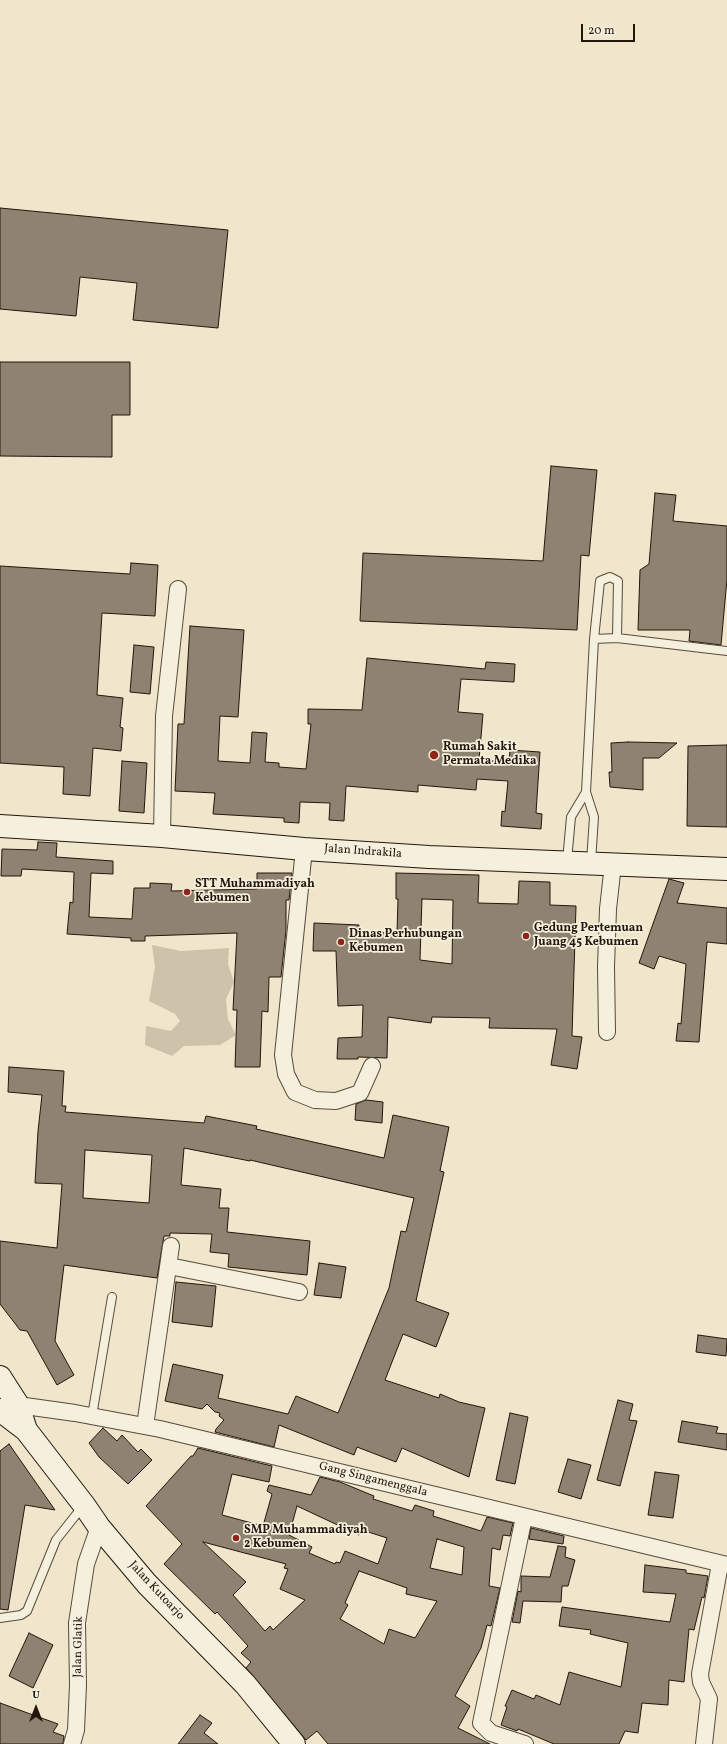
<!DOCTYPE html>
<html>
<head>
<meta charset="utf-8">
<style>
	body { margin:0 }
	#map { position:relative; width:727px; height:1744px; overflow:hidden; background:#efe6cb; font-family:Vollkorn,serif }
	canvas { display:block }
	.north { position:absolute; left:16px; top:1688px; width:40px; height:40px; -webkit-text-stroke:3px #f5efdd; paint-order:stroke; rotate:0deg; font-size:11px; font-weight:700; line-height:16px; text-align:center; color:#25160d }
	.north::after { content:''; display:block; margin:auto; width:14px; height:18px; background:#25160d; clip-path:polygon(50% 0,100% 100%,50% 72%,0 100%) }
	.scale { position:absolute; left:581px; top:24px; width:54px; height:18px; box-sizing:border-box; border:2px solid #25160d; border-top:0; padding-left:5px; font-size:12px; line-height:14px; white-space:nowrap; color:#25160d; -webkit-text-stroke:3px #f5efdd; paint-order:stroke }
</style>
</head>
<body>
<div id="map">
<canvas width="727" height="1744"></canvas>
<div class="north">U</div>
<div class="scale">20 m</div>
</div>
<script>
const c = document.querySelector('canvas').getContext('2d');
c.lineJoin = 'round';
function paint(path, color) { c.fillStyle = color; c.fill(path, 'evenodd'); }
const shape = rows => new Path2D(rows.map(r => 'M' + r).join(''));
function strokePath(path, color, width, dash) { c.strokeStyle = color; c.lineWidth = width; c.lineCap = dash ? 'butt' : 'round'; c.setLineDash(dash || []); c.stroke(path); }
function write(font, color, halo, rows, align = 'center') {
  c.font = font + ' Vollkorn,serif'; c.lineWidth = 3.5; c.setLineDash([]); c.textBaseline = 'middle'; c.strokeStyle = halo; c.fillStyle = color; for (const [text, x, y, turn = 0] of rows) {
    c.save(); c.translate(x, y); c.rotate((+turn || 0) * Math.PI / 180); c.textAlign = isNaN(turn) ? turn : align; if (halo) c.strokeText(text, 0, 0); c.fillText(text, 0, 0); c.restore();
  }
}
paint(shape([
	[152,945,181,951,229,948,228,964,234,982,226,999,228,1019,236,1035,220,1045,184,1046,172,1056,145,1045,146,1026,171,1031,180,1021,175,1014,149,1001,155,967]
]), '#cdc3ab');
const building = shape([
	[0,208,228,230,218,328,133,320,137,283,80,277,76,316,0,309,0,208],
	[0,362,130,362,130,415,112,415,112,457,0,456,0,362],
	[551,466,597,470,589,556,581,555,577,630,360,621,363,553,543,561,551,466],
	[655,493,676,495,673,521,727,526,727,579,721,645,689,641,690,630,638,630,640,570,649,564,655,493],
	[131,563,158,565,155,616,102,613,97,695,123,698,120,727,123,728,121,751,93,748,90,796,63,794,64,767,0,763,0,566,130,574,131,563],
	[190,626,244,630,238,717,220,716,218,761,250,763,252,732,267,733,265,762,279,763,279,767,306,769,311,724,308,724,308,709,362,710,367,658,485,669,486,662,515,664,514,682,461,679,458,712,483,714,479,760,509,762,510,750,540,752,536,813,542,814,541,829,501,826,502,811,505,812,508,781,477,779,476,790,418,785,418,792,346,786,344,821,329,820,330,803,300,802,299,823,284,822,284,818,213,814,215,793,175,791,178,724,184,724,190,626],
	[134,645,154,647,150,694,130,692,134,645],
	[628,742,677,743,659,758,643,758,643,790,610,787,609,772,612,772,611,743,628,742],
	[727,745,727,827,687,826,688,746,727,745],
	[122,761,147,763,144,813,119,811,122,761],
	[38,842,57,843,56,857,113,861,113,874,91,873,89,917,132,919,134,888,150,888,150,883,172,884,171,891,257,889,257,873,292,873,289,900,286,900,286,930,281,977,269,977,268,1012,262,1011,260,1067,235,1067,237,1010,233,1010,237,933,145,936,145,941,131,941,131,938,67,934,70,902,73,903,74,872,22,869,21,876,1,876,2,849,37,850,38,842],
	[396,873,479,875,478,903,518,904,519,881,550,882,550,905,576,906,572,1036,582,1037,577,1069,551,1065,557,1029,489,1028,490,1018,432,1017,431,1023,388,1017,387,1058,358,1057,358,1059,337,1059,338,1038,362,1037,363,1005,338,1006,336,951,313,951,314,923,359,925,359,932,397,933,398,899,396,899,396,873],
	[422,899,453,900,452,964,420,960,422,899],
	[669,879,684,883,677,903,727,908,727,944,707,942,699,1042,676,1041,678,1023,681,1024,686,964,659,956,654,969,639,963,669,879],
	[9,1067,64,1071,62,1106,66,1106,65,1112,204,1123,206,1116,257,1126,256,1129,384,1158,393,1115,449,1127,440,1171,444,1172,416,1301,449,1313,436,1347,403,1334,385,1380,439,1398,440,1394,459,1402,485,1408,469,1477,402,1448,396,1462,357,1447,354,1455,279,1425,274,1447,215,1432,216,1429,224,1420,219,1416,220,1413,215,1412,207,1404,202,1409,165,1401,173,1364,223,1375,218,1398,288,1414,296,1396,338,1413,389,1288,401,1231,406,1232,414,1198,250,1160,250,1161,184,1148,181,1185,221,1189,219,1208,229,1208,227,1232,310,1241,307,1275,228,1267,229,1254,210,1252,212,1234,170,1233,170,1236,164,1236,157,1278,64,1265,55,1341,74,1375,57,1385,27,1331,20,1330,0,1304,0,1241,57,1248,62,1184,35,1183,38,1131,42,1095,8,1092,9,1067],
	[85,1150,152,1155,149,1203,83,1198,85,1150],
	[366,1100,383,1102,382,1123,355,1120,356,1104,366,1100],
	[319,1263,346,1267,341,1298,314,1295,319,1263],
	[176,1282,216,1286,212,1327,172,1322,176,1282],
	[698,1335,727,1339,726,1356,696,1352,698,1335],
	[618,1400,633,1404,629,1420,637,1421,620,1486,597,1480,618,1400],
	[510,1413,528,1417,515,1484,496,1480,510,1413],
	[682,1421,718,1427,716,1433,727,1434,727,1450,678,1442,682,1421],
	[103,1428,117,1441,122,1435,138,1452,141,1449,152,1460,128,1484,99,1457,89,1443,103,1428],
	[9,1444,55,1510,25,1505,8,1610,0,1609,0,1451,9,1444],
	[198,1448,272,1466,269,1482,232,1474,222,1515,263,1526,272,1494,267,1491,269,1485,311,1495,320,1477,340,1482,374,1496,373,1499,412,1511,415,1505,434,1511,433,1516,481,1531,487,1517,513,1523,510,1536,503,1535,500,1550,492,1548,489,1586,500,1588,491,1626,487,1625,481,1648,455,1696,470,1706,458,1728,490,1744,328,1744,317,1731,306,1740,246,1668,251,1662,241,1653,248,1646,217,1612,215,1614,164,1564,182,1544,146,1506,191,1456,193,1456,198,1448],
	[297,1506,359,1535,362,1530,387,1538,378,1564,345,1551,340,1563,336,1562,335,1564,309,1553,312,1547,289,1535,297,1506],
	[437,1539,464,1547,462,1575,430,1568,437,1539],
	[203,1542,286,1564,284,1568,288,1569,280,1589,305,1600,273,1630,270,1626,265,1631,233,1595,246,1582,203,1542],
	[359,1571,407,1588,406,1594,437,1601,415,1638,389,1629,384,1644,340,1619,348,1605,345,1603,359,1571],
	[568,1459,591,1465,581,1499,558,1492,568,1459],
	[655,1472,679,1475,673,1518,648,1515,655,1472],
	[531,1528,564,1536,563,1544,529,1539,531,1528],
	[558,1546,566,1547,565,1557,575,1560,568,1586,562,1586,561,1602,523,1601,520,1623,512,1622,518,1591,521,1592,521,1576,550,1577,558,1546],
	[645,1565,686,1570,686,1573,708,1576,704,1598,702,1597,694,1630,689,1629,684,1682,669,1680,668,1705,642,1703,638,1733,625,1731,619,1744,554,1744,518,1729,517,1731,501,1725,507,1707,505,1706,512,1690,534,1699,536,1695,560,1705,569,1672,621,1687,628,1643,590,1634,591,1630,559,1626,562,1607,670,1622,676,1594,643,1592,645,1565],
	[29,1633,53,1645,33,1688,9,1676,29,1633],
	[0,1703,58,1724,53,1732,64,1736,63,1744,0,1744,0,1703],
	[200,1715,212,1723,204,1733,218,1744,178,1744,200,1715]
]);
paint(building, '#8e8270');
strokePath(building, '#25160d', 1);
const lane = shape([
	[594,639,617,638],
	[567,861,571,817,586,792],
	[591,862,594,817,586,792,594,639,600,581,610,577,618,581,617,638,727,651],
	[92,1416,112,1297],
	[0,1618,21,1615,27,1611,56,1540,83,1506]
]);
const street = shape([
	[162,836,164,716,178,589],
	[304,849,283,1055,286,1074,295,1092,315,1100,336,1101,360,1093,372,1066],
	[607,1032,606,967,608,909,613,864],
	[169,1266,299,1292],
	[10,1409,18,1405,75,1413,160,1429,727,1565],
	[145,1426,171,1246],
	[524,1517,481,1723,491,1733,525,1744],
	[72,1744,76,1730,78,1685,77,1623,86,1564,99,1527],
	[704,1744,709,1699,701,1682,700,1674,720,1564]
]);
const secondary = shape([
	[0,826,162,836,304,849,429,857,727,869],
	[0,1377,18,1405,26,1430],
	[0,1410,26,1430,84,1505,99,1527,147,1584,245,1684,294,1744]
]);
strokePath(lane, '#584a3c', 10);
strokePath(street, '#584a3c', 18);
strokePath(secondary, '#25160d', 24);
strokePath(lane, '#f5efdd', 8);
strokePath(street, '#f5efdd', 16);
strokePath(secondary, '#f5efdd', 22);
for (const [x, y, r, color] of [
	[434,755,5,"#8f2418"],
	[187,892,4,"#8f2418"],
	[526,936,4,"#8f2418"],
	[341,942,4,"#8f2418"],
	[236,1538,4,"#8f2418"]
]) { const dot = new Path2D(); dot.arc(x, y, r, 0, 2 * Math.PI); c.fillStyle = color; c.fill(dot); strokePath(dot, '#f5efdd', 1.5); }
write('bold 12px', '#25160d', '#f5efdd', [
	["Rumah Sakit",443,748],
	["Permata Medika",443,762],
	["STT Muhammadiyah",195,885],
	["Kebumen",195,899],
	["Gedung Pertemuan",534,929],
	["Juang 45 Kebumen",534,943],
	["Dinas Perhubungan",349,935],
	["Kebumen",349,949],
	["SMP Muhammadiyah",244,1531],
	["2 Kebumen",244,1545]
], 'left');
write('12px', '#25160d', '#f5efdd', [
	["Jalan Indrakila",363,852,4],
	["Gang Singamenggala",373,1480,14],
	["Jalan Kutoarjo",156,1591,47],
	["Jalan Glatik",79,1647,-89]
]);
</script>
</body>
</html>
